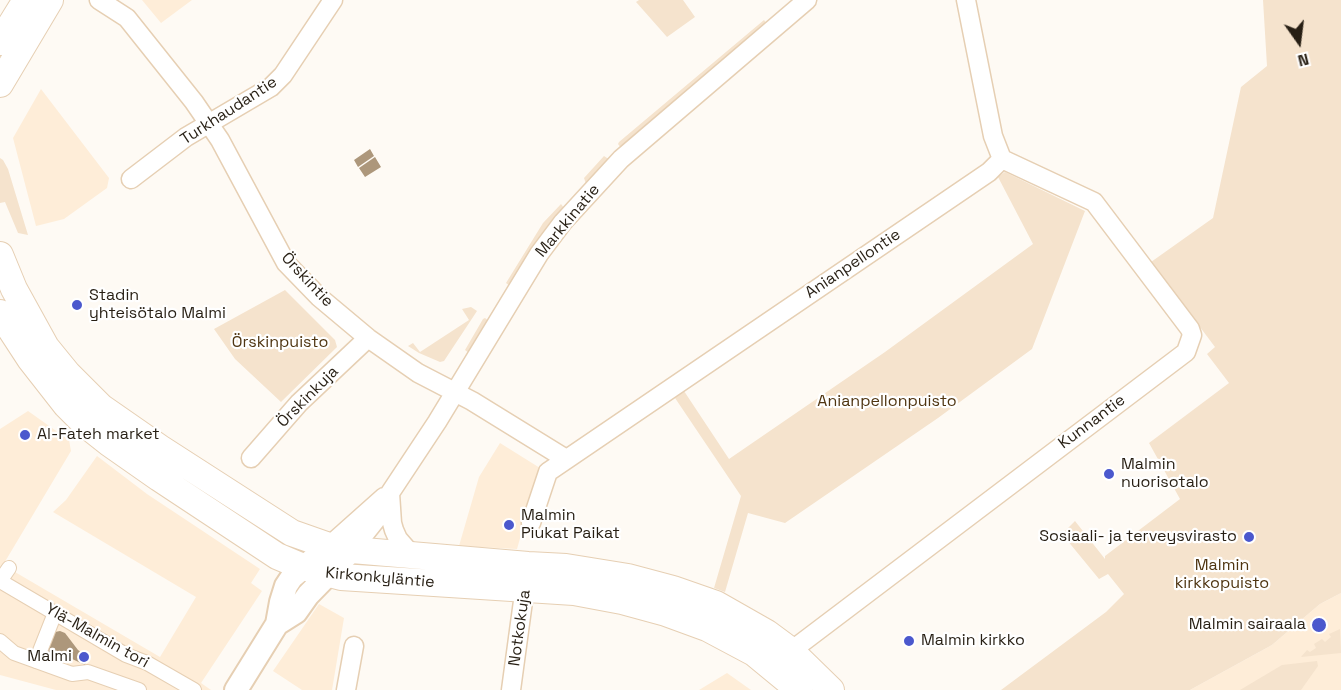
<!DOCTYPE html>
<html>
<head>
<meta charset="utf-8">
<style>
	body { margin:0 }
	#map { position:relative; width:1341px; height:690px; overflow:hidden; background:#fefaf4; font-family:"Space Grotesk",sans-serif }
	canvas { display:block }
	.north { position:absolute; left:1269px; top:12px; width:60px; height:60px; -webkit-text-stroke:4px #fff; paint-order:stroke; rotate:166deg; font-size:16px; font-weight:700; line-height:24px; text-align:center; color:#271f14 }
	.north::after { content:''; display:block; margin:auto; width:21px; height:27px; background:#271f14; clip-path:polygon(50% 0,100% 100%,50% 72%,0 100%) }
</style>
</head>
<body>
<div id="map">
<canvas width="1341" height="690"></canvas>
<div class="north">N</div>
</div>
<script>
const c = document.querySelector('canvas').getContext('2d');
c.lineJoin = 'round';
function paint(path, color) { c.fillStyle = color; c.fill(path, 'evenodd'); }
const shape = rows => new Path2D(rows.map(r => 'M' + r).join(''));
function strokePath(path, color, width, dash) { c.strokeStyle = color; c.lineWidth = width; c.lineCap = dash ? 'butt' : 'round'; c.setLineDash(dash || []); c.stroke(path); }
function write(font, color, halo, rows, align = 'center') {
  c.font = font + ' "Space Grotesk",sans-serif'; c.lineWidth = 4.5; c.setLineDash([]); c.textBaseline = 'middle'; c.strokeStyle = halo; c.fillStyle = color; for (const [text, x, y, turn = 0] of rows) {
    c.save(); c.translate(x, y); c.rotate((+turn || 0) * Math.PI / 180); c.textAlign = isNaN(turn) ? turn : align; if (halo) c.strokeText(text, 0, 0); c.fillText(text, 0, 0); c.restore();
  }
}
paint(shape([
	[142,0,192,0,161,23],
	[41,89,109,178,107,188,64,219,36,226,13,138],
	[28,411,69,440,71,451,3,565,160,657,196,597,53,512,66,500,97,456,147,494,260,569,251,583,262,591,201,683,211,690,56,690,0,675,0,429],
	[500,443,540,468,517,549,459,546,479,477],
	[1341,593,1341,690,1190,690,1272,645,1320,604],
	[319,604,344,618,332,690,302,690,273,671],
	[727,673,751,690,699,690]
]), '#feedd8');
paint(shape([
	[639,0,683,0,695,17,667,37,636,2],
	[1263,0,1341,0,1341,593,1320,604,1272,645,1190,690,1001,690,1106,612,1124,594,1108,574,1099,579,1062,534,1075,521,1105,559,1105,556,1180,499,1149,443,1229,383,1207,354,1215,347,1151,262,1213,218,1241,87,1267,66],
	[764,20,767,24,621,148,618,144,619,142],
	[604,156,610,160,586,184,584,178],
	[0,158,3,160,8,169,28,235,18,233,5,202,0,203],
	[1005,172,1085,211,1032,349,938,418,785,523,748,513,725,592,714,588,741,496,675,398,684,391,729,459,885,352,1033,244,998,177],
	[561,204,564,208,537,241,510,286,506,283,543,223],
	[285,290,335,340,337,347,281,402,235,359,214,329],
	[471,307,477,311,444,361,440,362,419,353,408,346,413,343,420,352,469,320,462,309],
	[485,318,489,321,469,353,465,350,483,319],
	[1340,629,1341,653,1301,657,1307,650,1310,652,1316,648,1314,644,1322,639,1325,642,1331,637,1329,634],
	[1317,661,1318,666,1301,690,1240,690,1282,665]
]), '#f5e3cd');
paint(shape([
	[370,149,374,156,358,167,354,160],
	[375,157,381,167,365,177,359,168],
	[60,631,65,633,78,650,85,655,87,658,85,665,70,658,68,661,47,653,55,632]
]), '#ad977b');
const pedestrian = shape([
	[0,581,126,655,147,663,194,690],
	[0,581,9,568],
	[0,641,14,653,72,674,88,672,139,690],
	[36,661,55,613]
]);
const minor = shape([
	[99,0,127,18,194,102,220,140,286,263,319,297,368,338,418,373,472,401,566,459],
	[131,179,186,137,271,87,283,75,333,0],
	[251,458,299,403,368,338],
	[390,493,392,523,394,530,398,539,412,555],
	[531,523,548,472,989,172,1002,159,993,136,966,0],
	[329,546,384,497],
	[352,550,375,521,390,493,437,422,539,254,563,222,621,159,807,0],
	[783,657,1186,352,1192,335,1190,329,1094,202,1002,159],
	[346,690,354,646],
	[511,690,526,579]
]);
const tertiary = shape([
	[277,624,296,612,308,595,352,550],
	[236,690,277,624,281,602,286,586,292,577,329,546]
]);
const secondary = shape([
	[0,42,26,0],
	[0,84,50,0],
	[0,255,14,289,46,347,68,374,101,407,160,448,292,533,329,546,352,550,528,565,566,567,628,577,673,589,716,604,767,633,790,650,831,690],
	[0,313,30,359,66,405,85,424,109,443,159,478,277,556,303,567,341,577,574,592,622,601,666,613,707,628,754,653,799,690]
]);
strokePath(pedestrian, '#e6cfb3', 16);
strokePath(minor, '#e6cfb3', 21);
strokePath(tertiary, '#e6cfb3', 26);
strokePath(secondary, '#e6cfb3', 28);
strokePath(pedestrian, '#fff', 14);
strokePath(minor, '#fff', 18);
strokePath(tertiary, '#fff', 22);
strokePath(secondary, '#fff', 26);
for (const [x, y, r, color] of [
	[77,305,6,"#4b58cd"],
	[25,435,6,"#4b58cd"],
	[1109,474,6,"#4b58cd"],
	[509,525,6,"#4b58cd"],
	[1249,537,6,"#4b58cd"],
	[1319,625,8,"#4b58cd"],
	[909,641,6,"#4b58cd"],
	[84,657,6,"#4b58cd"]
]) { const dot = new Path2D(); dot.arc(x, y, r, 0, 2 * Math.PI); c.fillStyle = color; c.fill(dot); strokePath(dot, '#fff', 2); }
write('16px', '#271f14', '#fff', [
	["Turkhaudantie",229,111,-33],
	["Markkinatie",568,221,-50],
	["Anianpellontie",853,264,-34],
	["Örskintie",307,280,47],
	["Örskinkuja",308,397,-45],
	["Kunnantie",1092,422,-37],
	["Kirkonkyläntie",380,578,5],
	["Notkokuja",520,628,-82],
	["Ylä-Malmin tori",97,636,29]
]);
write('16px', '#271f14', '#fff', [
	["Stadin",89,296],
	["yhteisötalo Malmi",89,314],
	["Al-Fateh market",37,435],
	["Malmin",1121,465],
	["nuorisotalo",1121,483],
	["Malmin",521,516],
	["Piukat Paikat",521,534],
	["Sosiaali- ja terveysvirasto",1237,537,"right"],
	["Malmin sairaala",1306,625,"right"],
	["Malmin kirkko",921,641],
	["Malmi",72,657,"right"]
], 'left');
write('16px', '#4f3511', '#fff', [
	["Örskinpuisto",280,343],
	["Anianpellonpuisto",887,402],
	["Malmin",1222,566],
	["kirkkopuisto",1222,584]
]);
</script>
</body>
</html>
